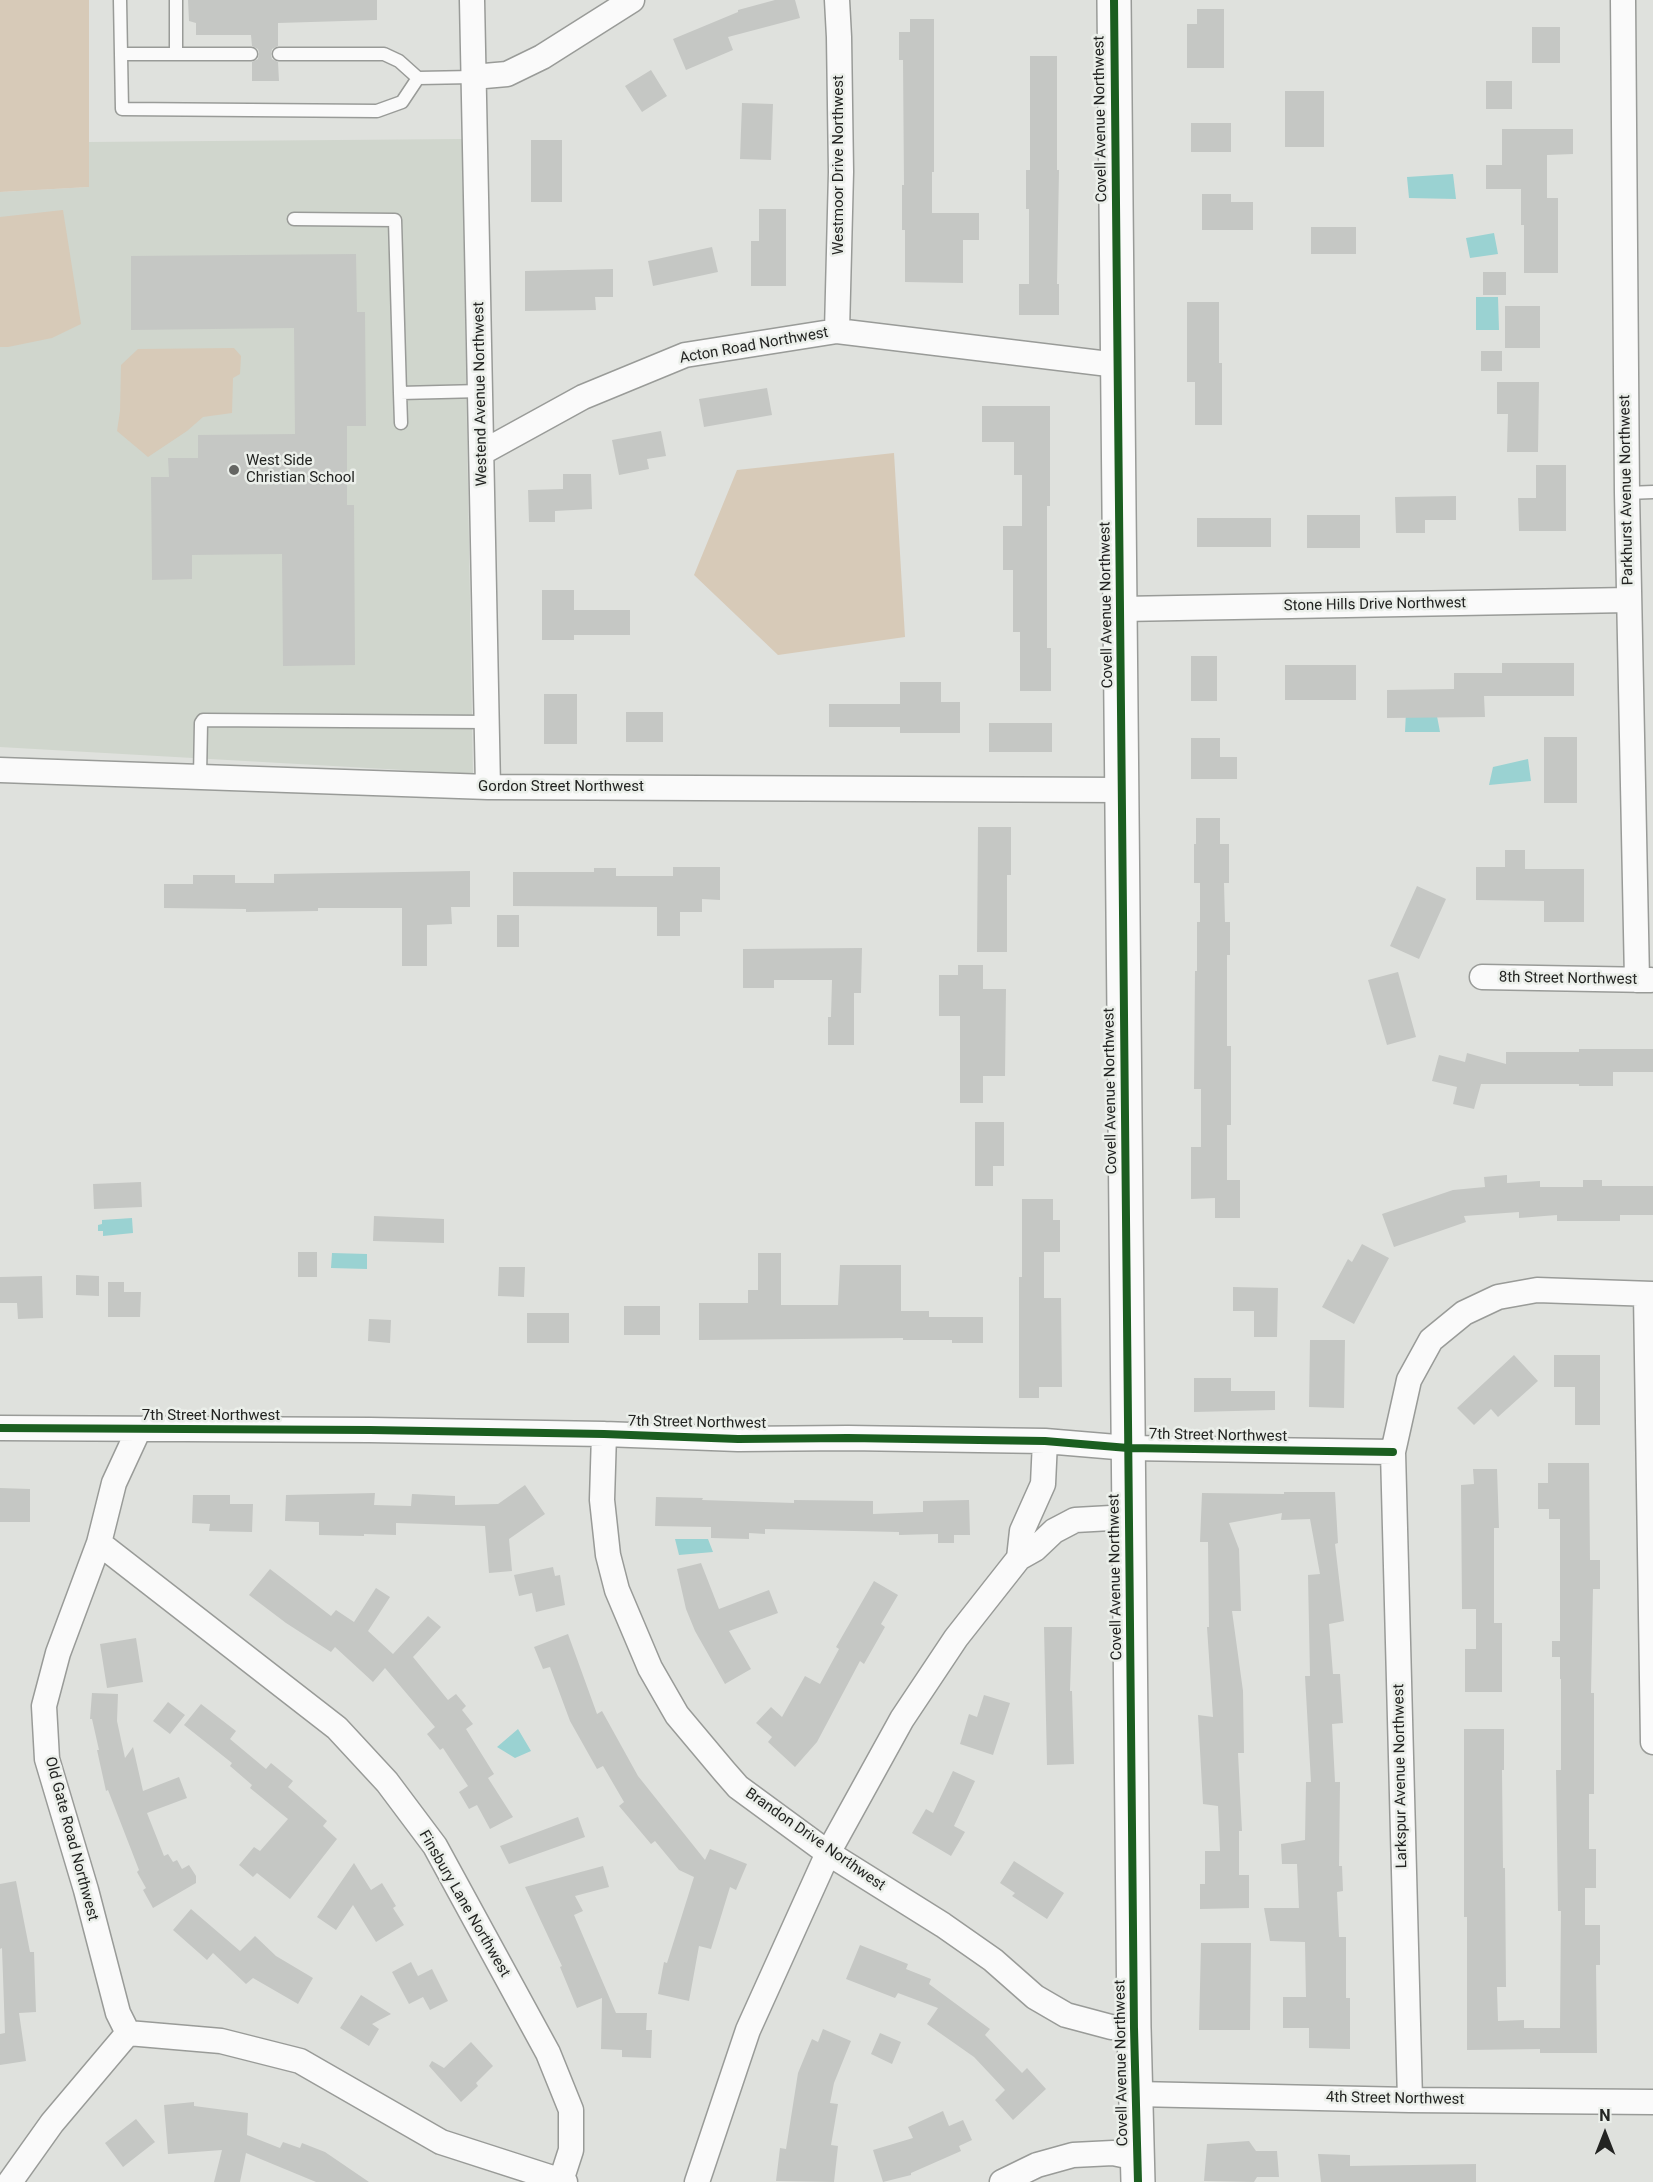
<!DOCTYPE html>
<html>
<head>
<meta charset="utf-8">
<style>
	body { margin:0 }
	#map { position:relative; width:1653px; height:2182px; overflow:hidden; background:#dfe1dd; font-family:Roboto,sans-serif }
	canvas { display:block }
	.north { position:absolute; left:1575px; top:2104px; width:60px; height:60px; -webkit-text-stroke:4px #ebefea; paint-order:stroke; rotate:0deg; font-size:16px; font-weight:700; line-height:24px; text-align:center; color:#232422 }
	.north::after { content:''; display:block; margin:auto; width:21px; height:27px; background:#232422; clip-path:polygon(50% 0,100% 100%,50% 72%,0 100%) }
</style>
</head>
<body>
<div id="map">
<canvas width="1653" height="2182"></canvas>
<div class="north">N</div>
</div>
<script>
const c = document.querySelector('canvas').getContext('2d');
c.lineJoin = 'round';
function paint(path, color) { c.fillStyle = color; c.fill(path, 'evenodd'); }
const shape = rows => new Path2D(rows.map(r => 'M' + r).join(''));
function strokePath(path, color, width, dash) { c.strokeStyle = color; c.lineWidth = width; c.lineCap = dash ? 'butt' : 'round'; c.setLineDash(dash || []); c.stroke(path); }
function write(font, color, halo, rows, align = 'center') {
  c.font = font + ' Roboto,sans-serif'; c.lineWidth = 5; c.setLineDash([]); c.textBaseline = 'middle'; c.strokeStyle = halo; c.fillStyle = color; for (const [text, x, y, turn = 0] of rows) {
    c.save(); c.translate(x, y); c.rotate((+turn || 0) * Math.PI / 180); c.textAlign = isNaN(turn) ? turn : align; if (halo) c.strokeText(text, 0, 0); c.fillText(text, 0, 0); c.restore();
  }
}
paint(shape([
	[462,139,473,774,0,747,0,192,89,187,89,142]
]), '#d0d6cd');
paint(shape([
	[0,0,89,0,89,187,0,192],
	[63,210,81,324,52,338,8,347,0,347,0,217],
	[234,348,241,356,240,374,233,378,232,413,203,417,187,431,148,457,117,431,120,411,121,365,138,349],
	[894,453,905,637,778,655,694,575,737,470]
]), '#d7cab8');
paint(shape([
	[1453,174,1456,199,1409,198,1407,177],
	[1494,233,1498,254,1470,258,1466,238],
	[1476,297,1498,297,1499,330,1476,330],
	[1436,711,1440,732,1405,732,1406,712],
	[1528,759,1531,781,1489,785,1493,767],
	[132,1218,133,1233,103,1236,103,1231,98,1231,98,1225,102,1224,102,1220],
	[332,1253,367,1254,367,1269,331,1268],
	[675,1539,708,1539,713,1552,679,1555],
	[518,1729,531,1751,515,1758,497,1747]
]), '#9ad2d2');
paint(shape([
	[188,0,377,0,377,20,278,23,278,46,272,49,271,55,272,59,278,62,279,81,252,81,252,62,258,59,259,53,258,49,252,46,251,35,196,35,196,23,189,21],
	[775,0,795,0,800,18,728,37,733,50,686,70,673,39,738,12,738,10],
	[1197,9,1224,9,1224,68,1187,68,1187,24,1197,24],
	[910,19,934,19,934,172,932,172,932,213,979,213,979,240,963,240,963,283,905,282,905,230,902,230,902,185,904,185,903,60,899,60,899,32,910,32],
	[1532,27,1560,27,1560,63,1532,63],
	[1030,56,1057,56,1057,170,1059,170,1057,284,1059,284,1059,315,1019,315,1019,284,1029,284,1029,209,1026,209,1026,170,1030,170],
	[651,70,667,96,642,112,625,86],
	[1486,81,1512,81,1512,109,1486,109],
	[1285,91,1324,91,1324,147,1285,147],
	[742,103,773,104,771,160,740,159],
	[1191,123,1231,123,1231,152,1191,152],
	[1502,129,1573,129,1573,154,1547,155,1547,198,1558,198,1558,273,1524,273,1524,225,1521,225,1521,189,1486,189,1486,165,1502,165],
	[531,140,562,140,562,202,531,202],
	[1202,194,1231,194,1231,202,1253,202,1253,230,1202,230],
	[759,209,786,209,786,286,751,286,751,241,759,241],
	[1311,227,1356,227,1356,254,1311,254],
	[712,247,718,272,653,286,648,261],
	[356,254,357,312,365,312,366,426,347,426,347,505,354,505,355,665,283,666,282,554,192,555,192,579,152,580,151,477,169,477,168,458,198,458,198,435,295,434,294,328,131,330,131,256],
	[613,269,613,297,595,297,596,310,525,311,525,271],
	[1483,272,1506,272,1506,295,1483,295],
	[1187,302,1219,302,1219,363,1222,363,1222,425,1195,425,1195,382,1187,382],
	[1505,306,1540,306,1540,348,1505,348],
	[1481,351,1502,351,1502,371,1481,371],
	[1497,382,1539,382,1538,452,1507,452,1508,414,1497,414],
	[767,388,772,415,704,427,699,399],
	[982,406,1050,406,1050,506,1047,506,1047,648,1051,648,1051,691,1020,691,1020,632,1013,632,1013,570,1003,570,1003,526,1022,526,1022,475,1014,475,1014,442,982,442],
	[661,431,666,456,647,459,649,469,619,475,612,440],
	[1536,465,1566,465,1566,531,1519,531,1518,498,1536,498],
	[563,474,591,474,592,509,555,511,555,522,529,522,528,490,563,489],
	[1456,496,1456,520,1425,520,1425,533,1396,533,1395,497],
	[1307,515,1360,515,1360,548,1307,548],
	[1197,518,1271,518,1271,547,1197,547],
	[542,590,574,590,574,610,630,610,630,635,574,635,574,640,542,640],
	[1191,656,1217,656,1217,701,1191,701],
	[1502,663,1574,663,1574,696,1484,696,1485,717,1387,718,1387,690,1454,689,1454,673,1502,673],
	[1285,665,1356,665,1356,700,1285,700],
	[900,682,941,682,941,702,960,702,960,733,900,733,900,727,829,727,829,704,900,704],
	[544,694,577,694,577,744,544,744],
	[626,712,663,712,663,742,626,742],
	[989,723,1052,723,1052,752,989,752],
	[1544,737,1577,737,1577,803,1544,803],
	[1191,738,1220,738,1220,757,1237,757,1237,779,1191,779],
	[1196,818,1220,818,1220,844,1229,844,1229,883,1224,883,1225,922,1230,922,1230,955,1227,955,1227,1046,1231,1046,1231,1125,1227,1125,1227,1180,1240,1180,1240,1218,1215,1218,1215,1198,1191,1199,1191,1147,1201,1147,1201,1089,1194,1089,1195,971,1197,971,1197,922,1200,922,1200,883,1194,883,1194,844,1196,844],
	[978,827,1011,827,1011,875,1007,875,1007,952,977,952],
	[1505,850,1525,850,1525,869,1584,869,1584,922,1544,922,1544,901,1476,900,1476,867,1505,867],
	[673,867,720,867,720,900,702,899,702,912,680,912,680,936,657,936,657,907,513,906,513,872,594,872,594,868,616,868,616,876,673,876],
	[470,871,470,907,451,907,452,924,427,925,427,966,402,966,402,908,318,908,318,911,246,912,246,909,164,908,164,884,193,884,193,875,235,875,235,883,274,883,274,874],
	[1417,886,1446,899,1419,959,1390,946],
	[497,915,519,915,519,947,497,947],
	[862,948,861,993,854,993,854,1045,828,1045,828,1017,831,1017,832,980,774,980,774,988,743,988,743,949],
	[958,965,983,965,983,989,1006,989,1005,1076,983,1076,983,1103,960,1103,960,1016,939,1016,939,975,958,975],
	[1398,972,1416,1037,1387,1045,1368,980],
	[1579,1049,1653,1049,1653,1072,1613,1072,1613,1086,1579,1086,1579,1084,1481,1084,1474,1109,1453,1104,1457,1087,1432,1081,1439,1055,1465,1062,1467,1053,1506,1064,1506,1052,1579,1052],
	[975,1122,1004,1122,1004,1166,993,1166,993,1186,975,1186],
	[1507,1175,1507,1183,1540,1181,1540,1187,1583,1187,1583,1180,1602,1180,1602,1186,1653,1186,1653,1215,1620,1215,1620,1221,1557,1221,1557,1215,1519,1218,1519,1212,1464,1216,1466,1222,1394,1247,1382,1214,1453,1190,1485,1187,1484,1177],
	[141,1182,142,1207,94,1209,93,1184],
	[1022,1199,1053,1199,1053,1220,1060,1220,1060,1252,1044,1252,1044,1298,1061,1298,1062,1387,1039,1387,1039,1398,1019,1398,1019,1277,1022,1277],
	[374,1216,444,1219,444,1243,373,1241],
	[1362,1244,1389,1258,1354,1324,1322,1307,1348,1259,1352,1262],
	[298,1252,317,1252,317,1277,298,1277],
	[758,1253,781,1253,781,1305,838,1305,840,1265,901,1265,901,1311,929,1311,929,1317,983,1317,983,1343,952,1343,952,1340,903,1340,903,1338,699,1340,699,1303,748,1303,748,1290,758,1290],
	[499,1267,525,1267,524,1297,498,1296],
	[76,1275,99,1276,99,1296,76,1295],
	[42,1276,43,1318,18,1319,17,1303,0,1303,0,1277],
	[108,1282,124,1282,124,1292,141,1292,140,1317,108,1317],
	[1233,1287,1278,1288,1277,1337,1254,1337,1254,1311,1233,1311],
	[624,1306,660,1306,660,1335,624,1335],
	[527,1313,569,1313,569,1343,527,1343],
	[369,1319,391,1320,390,1343,368,1341],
	[1310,1340,1345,1340,1344,1408,1309,1407],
	[1514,1355,1538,1381,1498,1417,1491,1409,1474,1425,1457,1408],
	[1554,1355,1600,1355,1600,1425,1575,1425,1575,1387,1554,1387],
	[1194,1378,1231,1378,1231,1391,1275,1391,1275,1410,1194,1412],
	[1548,1463,1589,1463,1590,1560,1600,1560,1600,1589,1593,1589,1591,1693,1594,1693,1594,1794,1589,1794,1589,1849,1596,1849,1596,1888,1585,1888,1585,1925,1600,1925,1600,1965,1596,1965,1597,2053,1540,2053,1540,2049,1467,2050,1467,1917,1464,1917,1464,1729,1504,1729,1504,1770,1502,1770,1503,1868,1505,1868,1506,1987,1497,1987,1498,2021,1524,2020,1524,2028,1560,2028,1561,1911,1558,1911,1556,1770,1561,1770,1561,1679,1560,1679,1560,1657,1552,1657,1552,1641,1560,1641,1560,1519,1549,1519,1549,1509,1538,1509,1538,1483,1548,1483],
	[1473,1469,1497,1469,1499,1528,1494,1528,1494,1623,1502,1623,1502,1692,1465,1692,1465,1649,1476,1649,1476,1609,1462,1609,1461,1485,1474,1484],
	[525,1485,545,1514,509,1539,512,1571,489,1573,485,1526,396,1523,396,1535,364,1534,364,1536,319,1535,319,1522,285,1521,286,1495,375,1493,374,1505,411,1506,412,1494,455,1496,455,1505,498,1504],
	[0,1488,30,1489,30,1522,0,1522],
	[1284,1492,1335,1492,1338,1543,1335,1544,1344,1621,1329,1624,1333,1674,1340,1674,1343,1723,1332,1724,1335,1782,1340,1782,1339,1866,1342,1866,1343,1891,1337,1892,1339,1937,1346,1937,1346,1998,1350,1998,1350,2049,1309,2048,1309,2028,1283,2028,1283,1997,1306,1997,1305,1942,1270,1941,1264,1908,1299,1908,1297,1864,1282,1864,1281,1844,1305,1840,1306,1782,1311,1782,1305,1676,1310,1676,1308,1575,1320,1574,1310,1519,1281,1520,1282,1513,1229,1523,1239,1549,1241,1611,1232,1611,1243,1691,1244,1753,1238,1753,1242,1831,1239,1831,1239,1875,1249,1875,1249,1908,1200,1909,1200,1884,1205,1884,1205,1851,1220,1851,1218,1806,1203,1804,1198,1715,1213,1717,1207,1627,1209,1627,1208,1542,1200,1542,1202,1493,1284,1494],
	[193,1495,230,1495,230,1504,253,1504,252,1532,209,1531,210,1524,192,1523],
	[656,1497,703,1498,702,1500,794,1503,794,1500,873,1501,873,1514,923,1512,923,1501,969,1500,970,1535,954,1535,954,1543,938,1543,938,1534,899,1535,899,1532,765,1529,765,1534,749,1533,749,1539,711,1538,711,1527,655,1526],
	[701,1563,719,1609,769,1590,778,1613,729,1631,751,1669,725,1684,695,1631,686,1609,677,1569],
	[553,1567,555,1576,560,1575,565,1605,536,1612,532,1593,519,1596,514,1575],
	[270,1569,331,1616,336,1610,354,1622,376,1588,390,1597,368,1631,393,1654,428,1616,441,1627,413,1657,448,1700,456,1694,466,1706,462,1710,473,1724,466,1729,494,1774,488,1778,513,1817,490,1829,477,1805,469,1809,459,1792,468,1786,443,1748,440,1750,427,1734,435,1727,385,1668,373,1682,335,1647,331,1652,286,1623,249,1595],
	[874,1581,898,1595,881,1624,885,1627,864,1664,860,1661,817,1742,795,1767,768,1742,772,1737,756,1723,771,1707,782,1717,805,1676,820,1684,839,1649,836,1647],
	[1044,1627,1072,1627,1070,1691,1072,1691,1074,1764,1047,1765],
	[568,1634,597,1714,602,1711,638,1776,705,1860,710,1849,747,1864,736,1890,730,1887,711,1949,699,1946,689,2001,658,1994,664,1962,667,1963,694,1877,679,1870,655,1841,651,1844,619,1806,624,1802,603,1766,597,1769,570,1721,550,1667,543,1669,534,1647],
	[136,1638,143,1682,107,1688,100,1644],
	[92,1693,118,1694,117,1721,125,1758,133,1747,143,1791,179,1777,187,1798,147,1813,164,1856,168,1854,173,1862,177,1860,182,1869,189,1865,196,1876,196,1883,153,1908,143,1890,146,1888,137,1872,139,1870,108,1790,106,1791,97,1750,99,1750,92,1719,90,1719],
	[984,1695,1010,1703,993,1755,960,1744,969,1714,977,1717],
	[168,1702,185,1715,170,1734,153,1721],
	[201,1704,236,1731,230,1739,266,1769,271,1763,293,1781,288,1787,327,1821,323,1826,337,1839,290,1899,257,1873,253,1877,239,1865,254,1847,260,1851,288,1819,250,1788,252,1785,230,1766,232,1763,184,1725],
	[953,1771,975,1781,954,1826,965,1832,951,1856,912,1833,926,1809,933,1813],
	[578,1817,585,1837,509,1864,500,1846],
	[1014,1861,1064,1893,1047,1919,1012,1896,1015,1893,1000,1883],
	[354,1863,371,1890,382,1883,396,1906,393,1908,404,1925,376,1942,353,1905,336,1930,317,1917],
	[603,1866,609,1887,575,1896,583,1911,574,1915,616,2013,647,2013,646,2030,652,2030,651,2058,622,2057,622,2050,601,2049,602,1998,577,2008,560,1967,562,1966,525,1887],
	[16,1881,30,1952,34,1952,36,2012,19,2013,26,2061,0,2065,0,2034,5,2033,2,1948,0,1949,0,1884],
	[191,1909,240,1951,255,1936,276,1956,313,1978,298,2004,253,1978,246,1984,213,1953,207,1960,173,1930],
	[1201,1943,1251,1943,1250,2030,1199,2030],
	[860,1945,908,1964,906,1969,931,1979,929,1984,990,2029,985,2035,1022,2073,1027,2068,1046,2089,1013,2120,995,2100,1005,2090,974,2057,927,2024,938,2008,898,1993,895,1998,846,1979],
	[411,1962,418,1976,432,1969,448,2001,430,2010,423,1997,409,2004,392,1972],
	[361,1995,391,2014,372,2024,379,2029,369,2046,340,2028],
	[823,2029,851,2041,834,2083,830,2103,838,2104,831,2145,838,2146,834,2182,776,2181,780,2148,786,2149,798,2073,812,2039,818,2042],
	[880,2033,901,2042,892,2064,871,2054],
	[471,2042,493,2066,476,2083,478,2086,461,2102,429,2066,432,2061,444,2068],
	[194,2102,194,2106,248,2113,247,2135,280,2148,283,2142,300,2148,302,2143,325,2152,369,2182,316,2182,246,2153,240,2182,214,2182,222,2150,168,2154,164,2105],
	[943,2111,949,2126,963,2120,972,2140,959,2146,961,2151,911,2173,911,2175,883,2182,873,2150,913,2138,908,2127],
	[136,2119,155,2142,123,2167,105,2143],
	[1249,2141,1256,2151,1277,2151,1279,2177,1257,2177,1254,2182,1204,2181,1207,2144],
	[1318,2154,1350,2155,1350,2166,1476,2164,1476,2182,1321,2182]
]), '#c5c7c4');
const lane = shape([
	[120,0,122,109,377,111,402,102,418,78,473,77],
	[176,0,176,53],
	[121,54,251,54],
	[279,54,384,54,399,61,418,78],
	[294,219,395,220,400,393,481,391],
	[400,393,401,423],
	[1627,493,1653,492],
	[200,777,201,723,203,720,487,722]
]);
const street = shape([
	[472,0,488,787],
	[837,0,839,37,841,172,837,331],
	[1623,0,1627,493,1637,980],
	[473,77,507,74,542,57,632,0],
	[483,452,583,397,685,355,837,331,1117,365],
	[1121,609,1629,600],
	[0,770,488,787,1122,790],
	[1482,977,1651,980],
	[1646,1294,1653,1742],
	[0,1428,370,1430,604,1434,738,1439,848,1438,1045,1441,1128,1448,1393,1452],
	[604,1434,602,1500,608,1555,617,1590,650,1668,677,1715,724,1771,738,1787,828,1853,943,1925,993,1960,1035,1997,1066,2015,1111,2027,1134,2028],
	[99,1543,337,1728,387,1782,435,1846,548,2053,571,2110,571,2150,561,2181],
	[1019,1558,1022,1531,1043,1484,1045,1441],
	[128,2033,221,2041,300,2061,441,2142,565,2182],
	[1136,2094,1410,2100,1653,2102],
	[1410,2100,1393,1452,1409,1380,1431,1340,1464,1313,1498,1297,1537,1290,1653,1294],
	[10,2182,52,2123,128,2033,118,2013,86,1890,47,1759,44,1706,58,1653,99,1543,114,1483,139,1429],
	[697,2182,748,2030,828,1853,902,1719,956,1638,1019,1558,1035,1549,1054,1531,1075,1520,1129,1517],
	[1002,2182,1037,2165,1073,2155,1113,2153,1137,2158]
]);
const secondary = shape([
	[1114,0,1134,2028,1138,2182]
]);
strokePath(lane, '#999b98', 15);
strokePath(street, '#999b98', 27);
strokePath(secondary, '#999b98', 36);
strokePath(lane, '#fafafa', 12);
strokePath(street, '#fafafa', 24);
strokePath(secondary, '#fafafa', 33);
strokePath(shape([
	[1114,0,1134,2028,1138,2182],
	[0,1428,370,1430,604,1434,738,1439,848,1438,1045,1441,1128,1448,1393,1452]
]), '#1b5e20', 8);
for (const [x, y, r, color] of [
	[234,470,6,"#656663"]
]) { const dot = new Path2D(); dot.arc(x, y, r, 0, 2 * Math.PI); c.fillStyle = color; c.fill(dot); strokePath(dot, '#ebefea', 2); }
write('15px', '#232422', '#ebefea', [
	["Covell Avenue Northwest",1101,119,-91],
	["Westmoor Drive Northwest",839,165,-90],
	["Acton Road Northwest",754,346,-10],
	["Westend Avenue Northwest",481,394,-91],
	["Parkhurst Avenue Northwest",1627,490,-91],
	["Covell Avenue Northwest",1107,605,-91],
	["Stone Hills Drive Northwest",1375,605,-1],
	["Gordon Street Northwest",561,787],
	["8th Street Northwest",1568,979,1],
	["Covell Avenue Northwest",1111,1091,-91],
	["7th Street Northwest",211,1416],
	["7th Street Northwest",697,1423,1],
	["7th Street Northwest",1218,1436,1],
	["Covell Avenue Northwest",1116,1577,-91],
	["Larkspur Avenue Northwest",1401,1776,-91],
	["Old Gate Road Northwest",71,1839,75],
	["Brandon Drive Northwest",815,1840,35],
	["Finsbury Lane Northwest",464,1904,60],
	["Covell Avenue Northwest",1122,2063,-91],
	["4th Street Northwest",1395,2099,1]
]);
write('15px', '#232422', '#ebefea', [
	["West Side",246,461],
	["Christian School",246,478]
], 'left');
</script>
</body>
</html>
